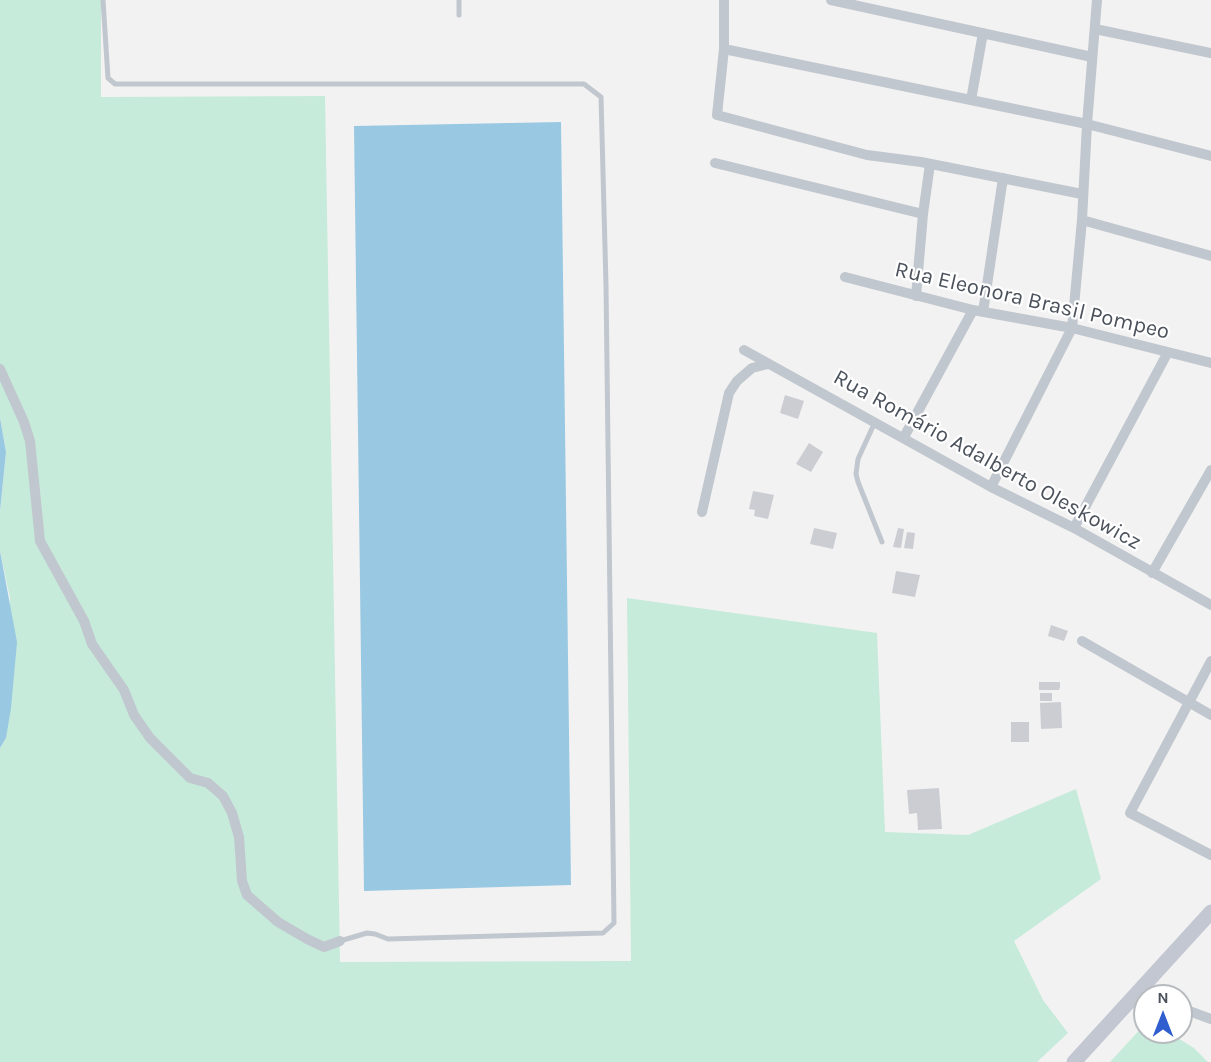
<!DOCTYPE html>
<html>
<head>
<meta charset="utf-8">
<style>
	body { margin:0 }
	#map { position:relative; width:1211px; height:1062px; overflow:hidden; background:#f3f2f2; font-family:Karla,sans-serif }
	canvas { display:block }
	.north { position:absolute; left:1133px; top:984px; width:60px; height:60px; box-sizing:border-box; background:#fff; border:2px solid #b7babe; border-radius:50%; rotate:0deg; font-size:16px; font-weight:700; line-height:24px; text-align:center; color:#4b525c }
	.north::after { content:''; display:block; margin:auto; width:21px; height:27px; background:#315ece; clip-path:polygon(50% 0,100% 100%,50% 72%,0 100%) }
</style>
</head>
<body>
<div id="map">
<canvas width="1211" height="1062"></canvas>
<div class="north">N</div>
</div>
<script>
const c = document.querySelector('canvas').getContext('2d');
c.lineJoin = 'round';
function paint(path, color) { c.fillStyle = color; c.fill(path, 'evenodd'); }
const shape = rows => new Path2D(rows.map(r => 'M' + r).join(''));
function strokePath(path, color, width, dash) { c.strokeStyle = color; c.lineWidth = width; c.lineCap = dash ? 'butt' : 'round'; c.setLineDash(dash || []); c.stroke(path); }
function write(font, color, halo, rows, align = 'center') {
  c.font = font + ' Karla,sans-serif'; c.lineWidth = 4.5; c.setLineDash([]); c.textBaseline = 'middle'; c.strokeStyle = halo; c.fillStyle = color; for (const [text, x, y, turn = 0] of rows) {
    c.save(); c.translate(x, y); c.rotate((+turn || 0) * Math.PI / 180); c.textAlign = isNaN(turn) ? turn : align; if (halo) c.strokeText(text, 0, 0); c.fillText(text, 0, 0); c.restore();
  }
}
paint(shape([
	[0,0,101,0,101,97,325,96,340,962,631,961,627,598,877,633,885,832,968,835,1076,789,1101,879,1014,941,1043,1000,1068,1033,1037,1062,0,1062,0,748,6,738,10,598,0,551,0,511,6,452,0,418],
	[1145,1024,1145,1032,1168,1032,1194,1048,1208,1062,1110,1062]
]), '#c6ebda');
paint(shape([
	[561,122,571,885,364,891,354,126],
	[0,418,6,452,0,511],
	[0,551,17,642,11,708,6,738,0,748]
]), '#99c8e2');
paint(shape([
	[785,395,804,401,798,419,780,413],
	[809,443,823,452,811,472,796,464],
	[753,491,774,495,768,519,754,516,755,510,749,509],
	[814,528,837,533,833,549,810,544],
	[898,528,904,529,901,548,893,547],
	[907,532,915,533,913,549,904,548],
	[896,571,920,575,915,597,892,593],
	[1051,625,1068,631,1064,641,1048,636],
	[1039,682,1060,682,1060,687,1059,690,1039,690],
	[1040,693,1052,693,1052,701,1040,701],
	[1061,702,1062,728,1041,729,1040,703],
	[1011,722,1029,722,1029,742,1011,742],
	[939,788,942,829,918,830,917,813,909,814,907,790]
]), '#cccdd3');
strokePath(shape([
	[103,0,108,78,115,84,584,84,601,97,606,285,614,923,603,933,388,939,375,934,367,933,340,941],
	[459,0,459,15],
	[875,422,858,459,856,474,858,482,882,542]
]), '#c1c7ce', 5);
strokePath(shape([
	[724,0,724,49,717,115,867,155,921,162,1082,194],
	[831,0,1092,57],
	[1095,29,1211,53],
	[724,49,1087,124,1211,156],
	[971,100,983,33],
	[715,163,923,214],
	[1082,220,1211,256],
	[845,277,973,310,1072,328,1211,363],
	[916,296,923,214,930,164],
	[983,312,1003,178],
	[744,350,991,487,1074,528,1211,605],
	[0,369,24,422,30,441,40,541,84,621,92,644,124,690,134,715,150,738,190,778,208,783,223,796,232,813,239,837,242,881,247,895,278,922,307,939,324,947,340,941],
	[904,437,973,310],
	[991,487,1072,328,1082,220,1087,124,1097,0],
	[702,512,729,393,737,381,752,368,768,364],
	[1074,528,1168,352],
	[1152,573,1211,470],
	[1082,641,1211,715],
	[1211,661,1130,813,1211,855],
	[1144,984,1161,996],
	[1181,1008,1211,1019]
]), '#c1c7ce', 10);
strokePath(shape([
	[1074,1062,1211,912]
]), '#c2c7d2', 15);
write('22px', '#4b525c', '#fff', [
	["Rua Eleonora Brasil Pompeo",1032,301,13],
	["Rua Romário Adalberto Oleskowicz",987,460,29]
]);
</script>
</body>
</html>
